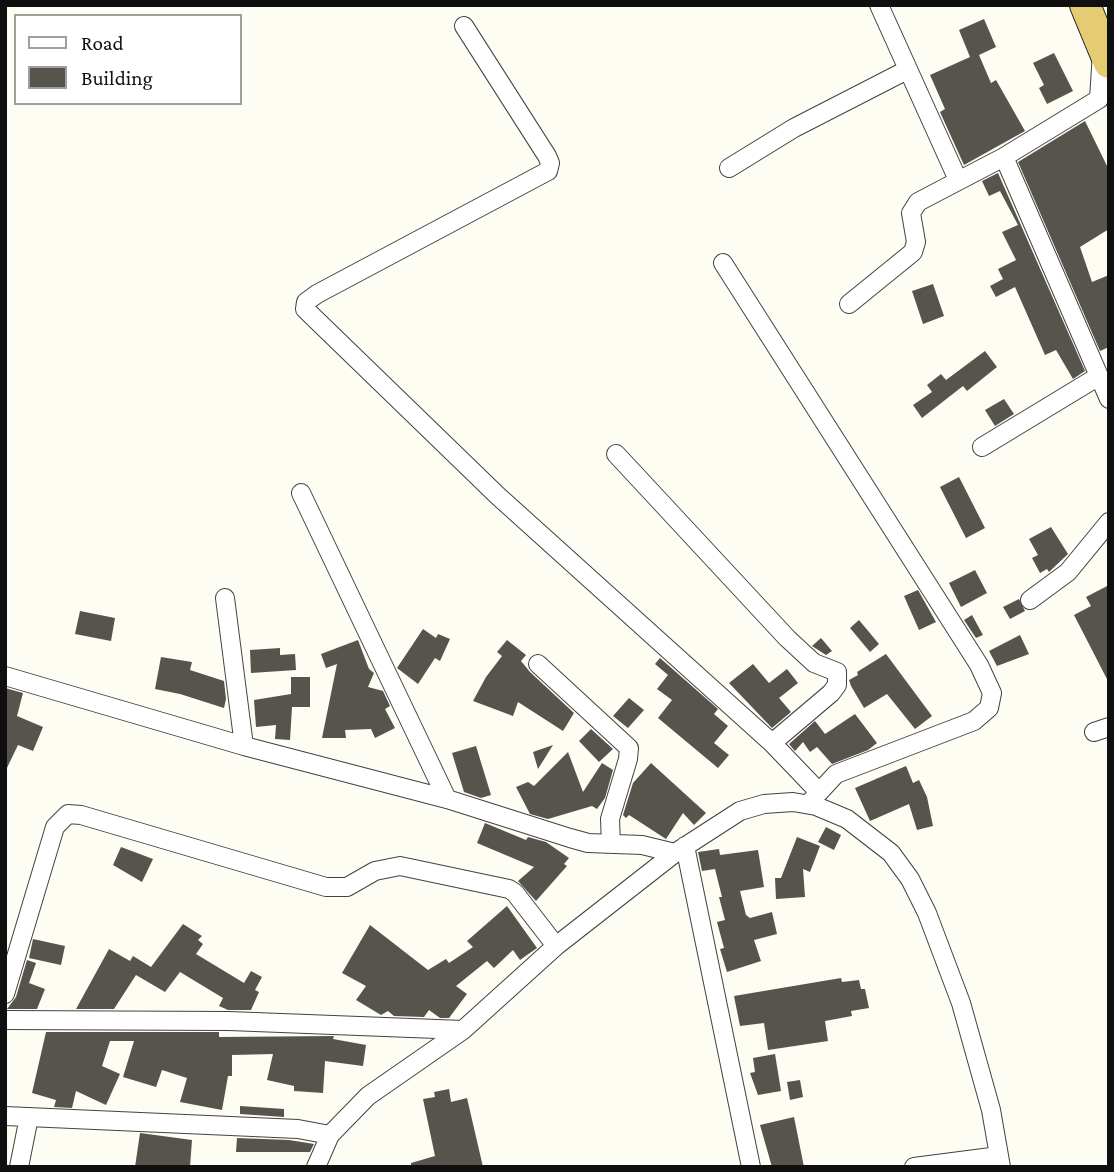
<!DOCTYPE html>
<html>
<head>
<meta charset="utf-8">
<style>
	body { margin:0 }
	#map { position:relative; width:1114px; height:1172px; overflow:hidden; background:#fdfdf4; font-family:"Crimson Pro",serif }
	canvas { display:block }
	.frame { position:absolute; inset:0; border:7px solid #0f0f0f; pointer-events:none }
	.legend { position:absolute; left:14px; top:14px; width:228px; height:91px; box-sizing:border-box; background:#fff; border:2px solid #9f9f9f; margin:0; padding:9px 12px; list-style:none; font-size:21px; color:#0f0f0f }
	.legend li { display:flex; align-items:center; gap:14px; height:35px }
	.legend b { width:35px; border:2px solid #9f9f9f }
</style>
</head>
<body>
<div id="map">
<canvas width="1114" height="1172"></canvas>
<div class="frame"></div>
<ul class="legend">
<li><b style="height:9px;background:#fff"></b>Road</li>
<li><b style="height:19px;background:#57534d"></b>Building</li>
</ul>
</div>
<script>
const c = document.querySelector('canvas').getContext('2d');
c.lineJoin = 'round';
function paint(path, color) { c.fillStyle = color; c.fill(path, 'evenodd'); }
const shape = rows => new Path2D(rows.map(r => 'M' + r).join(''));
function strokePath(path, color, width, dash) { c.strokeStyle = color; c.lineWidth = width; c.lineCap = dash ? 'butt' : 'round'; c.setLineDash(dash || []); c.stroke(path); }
paint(shape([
	[984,19,996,47,979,55,991,83,996,80,1025,131,964,165,940,112,945,109,930,75,970,57,959,30],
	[1054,53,1073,91,1047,104,1039,88,1044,85,1033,63],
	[1085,121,1109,170,1109,229,1080,247,1092,282,1109,275,1109,347,1100,351,1018,162],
	[998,173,1085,371,1073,379,1056,350,1045,355,1015,287,996,297,990,286,1003,279,998,269,1016,260,1002,232,1018,225,1000,191,989,196,982,181],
	[933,284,944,316,923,324,912,291],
	[985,351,997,367,967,391,963,386,922,418,913,405,932,392,927,385,941,374,946,380],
	[1004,399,1014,414,995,426,985,410],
	[959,477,985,528,966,538,940,487],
	[1051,527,1068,554,1049,572,1047,569,1040,573,1032,558,1038,555,1029,539],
	[975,570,987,593,961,607,949,583],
	[1109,585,1109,683,1074,615,1091,606,1086,597],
	[918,590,936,622,919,630,904,596],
	[1019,599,1025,611,1010,619,1003,607],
	[80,611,115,618,111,641,75,634],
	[972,615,983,635,976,638,964,620],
	[859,620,879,644,870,652,850,628],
	[423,629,436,638,438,634,450,639,440,661,435,658,418,684,397,668],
	[1020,635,1029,654,997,666,989,651],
	[821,638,832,651,826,655,812,646],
	[358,640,369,669,374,673,368,687,383,691,390,706,385,709,395,728,375,738,371,729,345,730,346,738,322,738,337,664,326,668,321,654],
	[507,640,526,655,521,661,530,672,574,713,563,731,518,702,513,716,473,701,486,677,502,656,497,652],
	[280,648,280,655,295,654,296,670,251,673,250,650],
	[886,654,932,716,915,729,887,694,864,708,851,686,849,680,858,675,857,672],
	[161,657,192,662,190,670,224,681,226,699,224,708,180,694,155,689],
	[660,658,718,709,714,714,728,726,714,743,729,755,718,768,658,718,672,700,657,689,668,675,655,664],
	[753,664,769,683,787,669,798,683,779,698,791,712,772,728,729,683],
	[291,677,310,677,310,707,292,707,290,740,275,739,276,725,256,727,254,700,291,694],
	[5,688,23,693,17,716,43,727,33,751,18,745,5,772],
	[629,698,644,710,628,728,613,716],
	[855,714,877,743,868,750,832,764,817,747,810,752,803,742,795,751,789,744,815,721,825,734],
	[591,729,613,749,599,762,579,741],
	[553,745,538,769,533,752],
	[476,746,491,795,481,798,464,792,452,753],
	[568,752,583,792,602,763,613,770,605,798,597,809,592,806,548,819,530,814,516,787,528,782,534,786],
	[651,763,706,813,694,825,683,813,666,839,629,815,626,818,623,815,633,783],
	[906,766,913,783,919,780,927,797,933,826,917,830,909,804,870,821,855,788],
	[485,823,526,840,528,837,546,842,569,858,564,864,567,866,536,901,518,881,534,867,477,843],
	[826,827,841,835,834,850,818,842],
	[797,837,820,846,810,872,803,869,805,897,776,899,775,878,781,878],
	[121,847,153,859,142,882,113,865],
	[719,849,720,855,758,850,764,887,740,891,746,915,750,918,772,912,777,934,754,940,761,961,727,972,720,949,724,948,717,922,725,920,719,897,722,897,715,869,702,871,698,852],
	[507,906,537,948,520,960,513,950,494,968,487,961,456,986,467,994,449,1018,440,1018,429,1010,424,1017,394,1016,388,1011,381,1015,356,1000,366,986,342,973,370,925,428,970,446,959,449,963,473,947,467,941],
	[183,924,202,936,198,940,203,944,196,954,244,983,251,971,262,977,255,990,259,992,251,1010,228,1010,219,1006,223,998,180,972,165,992,136,975,114,1009,76,1009,109,949,130,961,133,956,151,967],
	[33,939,65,946,61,965,29,958],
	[27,960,36,963,29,983,45,989,37,1009,7,1009,16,997],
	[841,978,842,982,859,980,861,989,865,989,869,1008,851,1011,852,1016,825,1021,828,1041,768,1050,764,1023,740,1026,734,996],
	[46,1032,219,1032,219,1037,334,1036,333,1039,366,1045,363,1066,325,1061,323,1093,294,1091,294,1086,267,1080,273,1054,232,1055,232,1076,228,1076,222,1110,180,1102,187,1078,162,1070,156,1087,123,1077,134,1041,110,1041,102,1066,120,1074,106,1105,76,1091,72,1108,54,1107,56,1100,32,1093],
	[775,1054,781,1091,758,1095,750,1073,755,1072,753,1058],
	[800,1080,803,1097,790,1100,787,1082],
	[449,1089,451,1102,467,1098,483,1167,411,1167,411,1163,435,1156,423,1099,435,1097,434,1092],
	[240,1106,284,1109,284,1117,240,1114],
	[794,1117,804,1167,772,1167,760,1125],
	[140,1133,192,1140,190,1167,135,1167],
	[237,1138,289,1140,314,1144,310,1152,236,1152]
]), '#57534d');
const minor = shape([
	[879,5,958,180],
	[464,26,547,156,550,163,548,171,317,294,306,302,305,309,498,496,772,743,818,791],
	[1004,157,1109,399],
	[729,168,794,128,907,70],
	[723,263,979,665,992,693,989,708,974,721,836,774,811,801],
	[849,304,913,252,916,242,911,213,918,202,1004,157,1099,99,1102,52],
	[982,447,1099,376],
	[616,454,787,638,814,663,837,672,837,685,831,693,772,743],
	[301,493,447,799],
	[225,598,244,746],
	[1030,600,1068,572,1109,522],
	[538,664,629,748,628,759,610,819,611,844],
	[5,676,244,746,447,799,570,838,588,843,642,845,675,853],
	[1094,732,1109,727],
	[685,846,751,1167],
	[5,994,55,827,68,814,81,815,326,887,347,887,375,871,400,866,509,889,515,893,556,946],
	[5,1020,229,1021,463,1030],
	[5,1116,298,1129,330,1135],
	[19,1167,29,1117],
	[316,1167,330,1135,368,1096,463,1030,556,946,675,853,740,811,764,804,793,802,816,806,847,819,891,853,910,879,927,913,961,1003,991,1110,1001,1167],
	[914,1167,999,1156]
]);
const trunk = shape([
	[1085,5,1109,63]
]);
strokePath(minor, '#424242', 20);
strokePath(trunk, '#202020', 32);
strokePath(minor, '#fff', 18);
strokePath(trunk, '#e5cc73', 30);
</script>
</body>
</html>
